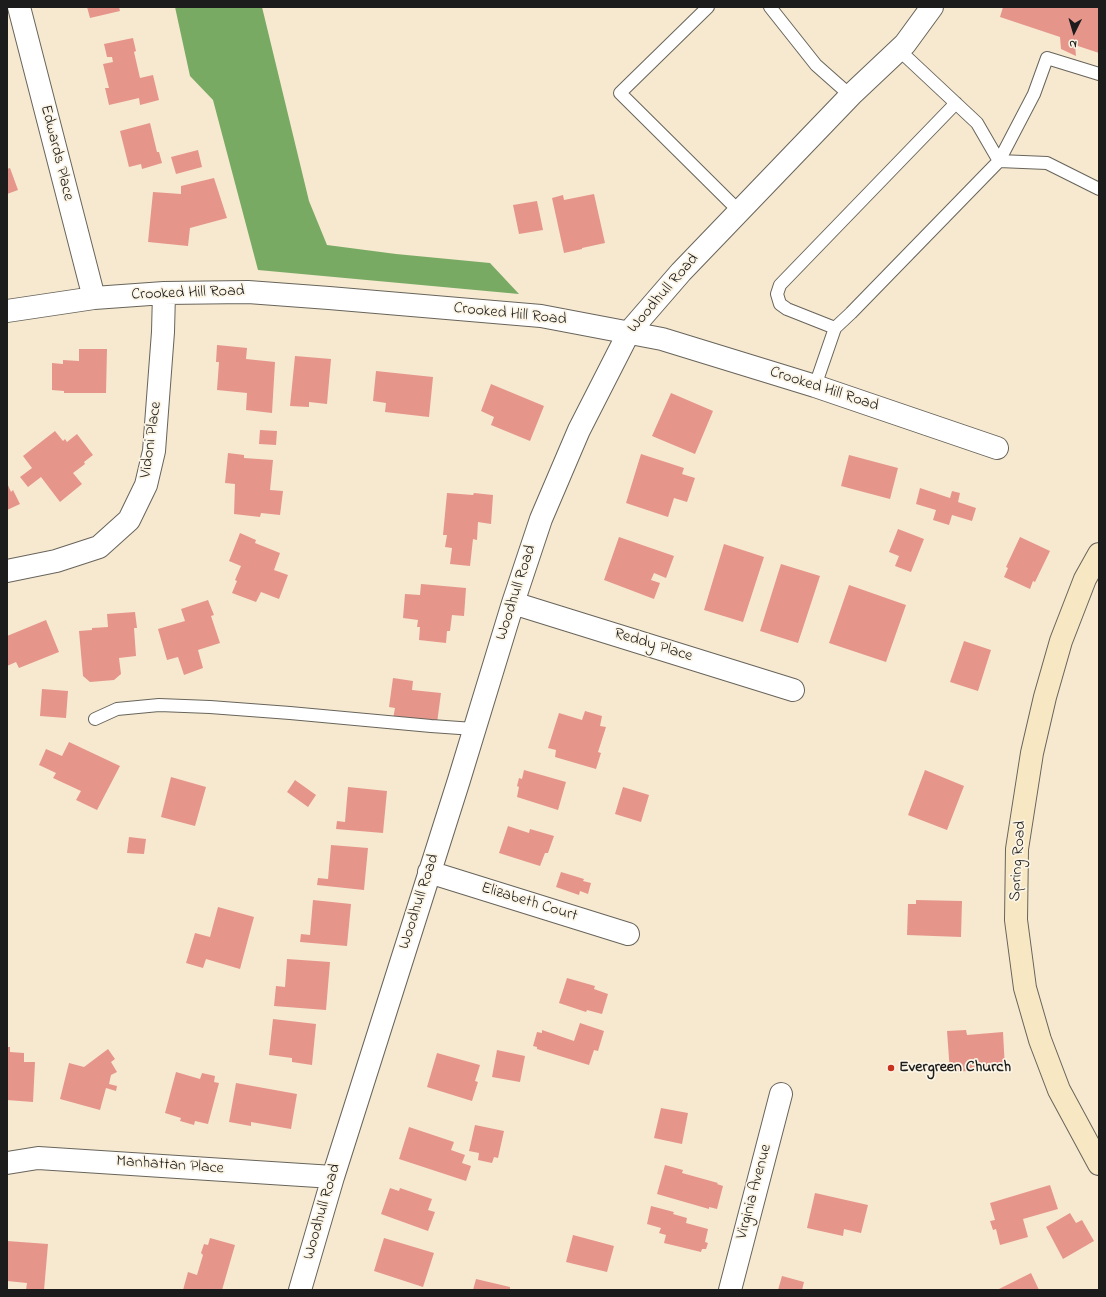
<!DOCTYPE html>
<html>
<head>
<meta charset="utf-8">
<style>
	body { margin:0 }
	#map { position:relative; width:1106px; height:1297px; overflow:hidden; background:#f6e9d0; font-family:"Indie Flower",sans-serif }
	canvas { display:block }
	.frame { position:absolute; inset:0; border:8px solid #1c1c1c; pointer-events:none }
	.north { position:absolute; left:1054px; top:12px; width:40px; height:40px; -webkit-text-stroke:3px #fcf5e5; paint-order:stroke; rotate:185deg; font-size:11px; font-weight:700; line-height:16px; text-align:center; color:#1c1c1c }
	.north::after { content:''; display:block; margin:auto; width:14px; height:18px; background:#1c1c1c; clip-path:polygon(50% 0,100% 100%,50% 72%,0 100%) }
</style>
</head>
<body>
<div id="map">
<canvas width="1106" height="1297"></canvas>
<div class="frame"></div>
<div class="north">N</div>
</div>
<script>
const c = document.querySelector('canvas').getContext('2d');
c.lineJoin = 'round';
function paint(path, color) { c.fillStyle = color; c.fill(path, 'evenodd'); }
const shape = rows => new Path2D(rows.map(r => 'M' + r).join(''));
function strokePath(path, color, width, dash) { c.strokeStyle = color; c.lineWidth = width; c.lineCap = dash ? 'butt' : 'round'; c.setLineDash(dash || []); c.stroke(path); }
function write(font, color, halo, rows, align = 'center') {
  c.font = font + ' "Indie Flower",sans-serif'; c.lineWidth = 3.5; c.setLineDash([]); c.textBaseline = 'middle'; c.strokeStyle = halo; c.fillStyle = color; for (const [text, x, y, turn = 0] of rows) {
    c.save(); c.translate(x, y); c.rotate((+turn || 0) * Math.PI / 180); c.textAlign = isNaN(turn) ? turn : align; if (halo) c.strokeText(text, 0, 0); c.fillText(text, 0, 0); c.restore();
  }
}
paint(shape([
	[175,7,262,7,309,201,327,245,396,254,490,263,519,294,258,270,213,100,190,76]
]), '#79aa64');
paint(shape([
	[87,7,119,7,120,11,90,18],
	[1003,7,1099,7,1099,53,1075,45,1076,56,1061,49,1060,37,1000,17],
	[133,38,136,51,134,52,140,78,153,75,159,100,140,105,139,98,109,105,105,88,109,88,103,64,113,62,112,57,107,57,104,44],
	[150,123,157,152,159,152,162,163,142,169,141,164,129,167,120,131],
	[198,150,202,167,176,174,171,157],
	[10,168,18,190,7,194,7,169],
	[214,178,227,218,190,228,188,246,148,242,153,192,181,194,181,186],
	[594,194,605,243,582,248,582,249,564,253,552,198,563,195,564,200],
	[537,201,543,230,519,234,513,205],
	[217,345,247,348,246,359,275,362,272,413,246,410,247,393,217,390,219,362,216,362],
	[79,349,107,349,106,393,64,393,64,391,52,390,52,363,63,364,63,360,79,361],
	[295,356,331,359,327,404,309,402,309,407,290,406],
	[376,371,433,377,429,417,385,412,386,403,373,401],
	[491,384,544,406,530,441,491,425,494,417,481,411],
	[671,393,713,411,695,454,652,436],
	[260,430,277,431,276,445,259,444],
	[55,431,63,441,65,439,67,442,77,434,93,455,84,462,85,464,73,473,82,484,60,502,41,477,28,487,20,477,32,468,23,456],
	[228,453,244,455,244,458,273,460,270,490,283,491,280,515,261,513,260,517,234,514,235,484,225,483],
	[641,454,684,468,682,474,695,478,687,502,674,498,668,517,626,503],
	[849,455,898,468,890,499,841,486],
	[7,483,11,492,13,490,20,504,7,510],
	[920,488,950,498,952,491,960,493,958,502,976,508,972,521,952,515,949,525,933,520,936,510,916,504],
	[447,493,473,495,474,493,493,495,491,524,478,522,477,540,473,539,470,566,450,564,452,548,445,547,447,535,443,535],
	[898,529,924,539,911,572,895,566,899,556,889,552],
	[240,533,256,540,255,543,280,553,274,570,288,575,279,599,261,592,256,602,232,593,237,581,235,580,241,566,229,561],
	[619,537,674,556,666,578,654,573,651,580,660,583,654,599,604,580],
	[1020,537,1050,551,1035,582,1033,581,1030,589,1004,577,1008,568,1006,567],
	[724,544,764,557,743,622,704,610],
	[781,564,820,576,798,643,760,631],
	[421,584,466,588,464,616,452,615,450,631,447,631,446,643,419,640,420,627,417,627,418,620,403,618,405,594,420,595],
	[849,585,906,605,886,662,829,643],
	[208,600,214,615,211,616,220,643,198,650,203,668,184,675,178,657,167,660,158,629,185,621,181,609],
	[135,612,137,628,134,628,136,656,119,658,121,674,114,680,90,682,83,676,79,631,92,630,92,628,108,627,107,614],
	[46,620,59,652,19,668,16,662,7,666,7,636],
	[964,641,991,650,978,691,950,682],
	[393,678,413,681,412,690,441,693,437,723,393,719,395,708,389,707],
	[42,689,68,691,66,718,40,716],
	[585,711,602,716,600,726,606,727,598,752,601,753,596,769,555,757,556,750,548,748,559,713,582,720],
	[69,742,120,766,97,810,76,800,81,791,53,778,56,773,39,765,46,749,62,756],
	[524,770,566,782,558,810,517,797,519,787,517,786,519,778,522,779],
	[925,770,964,786,947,830,908,815],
	[171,777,206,787,195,826,161,817],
	[295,780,316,795,308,807,287,792],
	[348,787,387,791,383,833,336,829,337,821,345,822],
	[623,787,649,795,641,822,615,814],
	[508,826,529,833,530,829,554,836,548,853,545,853,540,866,499,853],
	[129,837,146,839,144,854,127,853],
	[331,845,368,848,364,890,317,885,318,878,328,879],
	[561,872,584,879,583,881,591,883,588,894,580,891,579,895,556,887],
	[313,900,351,904,347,946,300,942,301,934,310,935],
	[916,900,962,901,961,937,907,935,908,904,916,904],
	[218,907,254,917,240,969,206,959,203,968,186,963,195,933,210,937],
	[287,959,330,962,326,1010,274,1006,276,986,285,987],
	[567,978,595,986,594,989,608,994,602,1014,587,1010,586,1012,559,1003],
	[273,1019,316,1024,312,1065,292,1062,292,1058,269,1055],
	[580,1023,604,1031,598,1051,594,1050,589,1065,537,1049,537,1047,533,1046,537,1032,542,1033,542,1030,574,1041],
	[966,1030,967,1035,1003,1032,1005,1069,950,1072,947,1031],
	[7,1047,10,1047,10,1052,24,1053,24,1062,35,1062,33,1102,7,1100],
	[108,1049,115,1059,111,1062,117,1072,111,1075,109,1084,117,1086,116,1091,106,1088,100,1110,60,1099,69,1063,84,1067],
	[497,1050,525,1056,520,1082,492,1077],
	[437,1053,480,1065,475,1081,478,1082,472,1101,427,1087],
	[176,1072,200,1079,202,1073,215,1076,214,1082,219,1083,208,1124,195,1121,194,1125,180,1121,181,1118,165,1113],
	[236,1083,297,1094,291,1129,251,1122,251,1126,229,1122],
	[661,1108,688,1113,682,1144,654,1138],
	[475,1125,504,1131,498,1158,494,1157,492,1163,478,1160,479,1153,469,1151],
	[409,1127,454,1142,451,1150,465,1155,462,1163,471,1166,466,1181,399,1159],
	[665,1165,683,1170,682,1173,718,1183,717,1184,723,1186,717,1209,709,1207,709,1209,657,1194],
	[1050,1185,1058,1209,1023,1219,1028,1237,1000,1245,996,1229,993,1230,990,1221,995,1220,990,1203],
	[390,1188,399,1191,400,1188,432,1199,428,1210,435,1212,428,1231,381,1214],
	[815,1193,868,1205,861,1233,844,1229,843,1236,807,1228],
	[651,1206,674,1212,673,1214,687,1218,686,1223,708,1229,705,1242,708,1243,706,1249,702,1249,701,1252,664,1243,666,1235,659,1233,661,1228,647,1224],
	[1070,1213,1076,1223,1082,1220,1094,1241,1063,1259,1046,1227],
	[573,1235,614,1246,607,1272,566,1262],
	[210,1238,235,1245,222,1290,183,1290,188,1272,197,1275,203,1255,201,1253,204,1244,208,1245],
	[384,1238,434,1253,423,1287,374,1271],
	[7,1241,48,1244,44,1290,26,1290,27,1283,7,1281],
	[1031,1273,1039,1290,997,1290],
	[782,1276,804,1282,802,1290,778,1290],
	[476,1279,510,1287,510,1290,473,1290]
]), '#e6958b');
const service = shape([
	[708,7,620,93,740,212],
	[770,7,816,65,851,96],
	[899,50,977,123,999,161],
	[999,161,1034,94,1047,58,1099,74],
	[835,328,787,309,780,304,777,294,780,285,956,103],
	[815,386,835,328,851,313,999,161,1047,163,1099,189],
	[95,719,117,709,159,705,210,707,290,713,431,726,474,729]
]);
const minor = shape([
	[19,7,94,298],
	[7,311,94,298,164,293,248,292,329,298,541,316,662,339,815,386,997,448],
	[7,571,56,561,99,547,129,520,146,485,154,451,163,332,164,293],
	[513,603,793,690],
	[429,872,628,934],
	[7,1163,38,1158,333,1177],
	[300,1290,333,1177,459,780,513,603,541,519,579,430,629,332,681,272,853,93,905,44,932,7],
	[730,1290,781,1094]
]);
const secondary = shape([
	[1099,554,1085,579,1061,641,1045,697,1032,753,1017,849,1016,920,1025,988,1040,1040,1059,1090,1099,1164]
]);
strokePath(service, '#68645b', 14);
strokePath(minor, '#68645b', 24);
strokePath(secondary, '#68645b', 24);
strokePath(service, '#fff', 12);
strokePath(minor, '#fff', 22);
strokePath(secondary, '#f7e8c3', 22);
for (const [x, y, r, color] of [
	[891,1068,4,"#c8321e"]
]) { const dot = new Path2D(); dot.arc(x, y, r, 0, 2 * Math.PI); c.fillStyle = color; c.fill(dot); strokePath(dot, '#fcf5e5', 1.5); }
write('16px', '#1c1c1c', '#fcf5e5', [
	["Edwards Place",56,153,76],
	["Crooked Hill Road",188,294,-2],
	["Woodhull Road",664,294,-49],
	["Crooked Hill Road",510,315,6],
	["Crooked Hill Road",824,390,18],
	["Vidoni Place",152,440,-82],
	["Woodhull Road",517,593,-72],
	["Reddy Place",653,646,17],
	["Spring Road",1019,861,-86],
	["Woodhull Road",420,902,-72],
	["Elizabeth Court",529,903,17],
	["Manhattan Place",170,1166,4],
	["Virginia Avenue",755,1192,-75],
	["Woodhull Road",323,1212,-74]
]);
write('bold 16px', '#1c1c1c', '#fcf5e5', [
	["Evergreen Church",899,1068]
], 'left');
</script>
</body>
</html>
